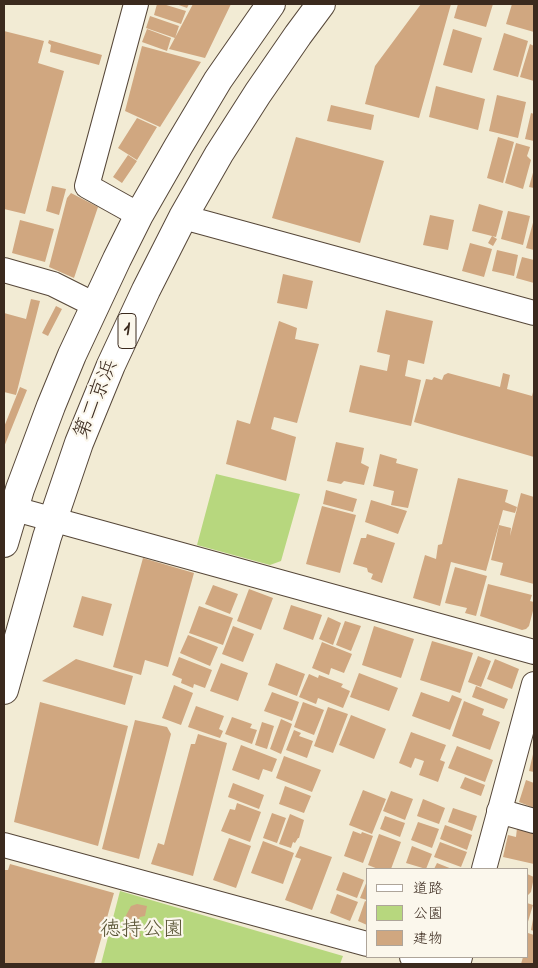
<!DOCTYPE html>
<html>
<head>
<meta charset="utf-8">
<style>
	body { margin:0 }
	#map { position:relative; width:538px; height:968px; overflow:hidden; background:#f2ebd4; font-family:"Indie Flower","Klee One",sans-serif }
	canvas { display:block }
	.frame { position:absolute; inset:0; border:5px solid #3b2a1e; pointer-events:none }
	.legend { position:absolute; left:366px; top:868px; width:162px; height:90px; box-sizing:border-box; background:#fbf7ec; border:1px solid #aea59a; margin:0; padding:6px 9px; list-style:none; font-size:15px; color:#3b2a1e }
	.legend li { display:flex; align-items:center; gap:10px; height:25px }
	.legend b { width:25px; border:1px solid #aea59a }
</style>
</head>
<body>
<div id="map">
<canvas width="538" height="968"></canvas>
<div class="frame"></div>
<ul class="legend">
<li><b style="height:6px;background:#fff"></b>道路</li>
<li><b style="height:14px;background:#b7d77e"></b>公園</li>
<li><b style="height:14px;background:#d0a780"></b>建物</li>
</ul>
</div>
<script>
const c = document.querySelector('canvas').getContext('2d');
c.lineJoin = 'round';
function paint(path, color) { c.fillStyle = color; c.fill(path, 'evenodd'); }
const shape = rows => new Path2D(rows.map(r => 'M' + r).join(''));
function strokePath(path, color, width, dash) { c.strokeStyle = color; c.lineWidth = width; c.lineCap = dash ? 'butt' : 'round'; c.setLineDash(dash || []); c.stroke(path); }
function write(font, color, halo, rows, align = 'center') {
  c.font = font + ' "Indie Flower","Klee One",sans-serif'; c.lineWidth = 4.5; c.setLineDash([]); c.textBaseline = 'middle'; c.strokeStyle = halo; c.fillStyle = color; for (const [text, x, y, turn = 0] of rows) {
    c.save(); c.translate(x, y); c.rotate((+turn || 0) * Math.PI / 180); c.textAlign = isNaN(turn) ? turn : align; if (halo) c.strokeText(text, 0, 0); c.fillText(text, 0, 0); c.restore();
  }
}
paint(shape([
	[216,474,300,494,281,561,270,565,197,545],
	[120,891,343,956,340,964,101,964]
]), '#b7d77e');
paint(shape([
	[157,4,163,4,186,11,181,24,154,15],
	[176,4,189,4,187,8],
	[193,4,231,4,205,58,169,49],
	[421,4,451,4,419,118,365,104,375,66],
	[458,4,493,4,486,27,454,18],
	[512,4,534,4,534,32,506,24],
	[150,16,179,26,175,38,146,28],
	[147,29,171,38,167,51,142,42],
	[453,29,482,38,472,73,443,65],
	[4,31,44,41,38,63,64,71,25,214,4,209],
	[504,33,528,41,518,77,493,70],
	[49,40,102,55,99,65,50,52,51,45,48,43],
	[530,44,534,46,534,81,520,77],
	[142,46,201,62,160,127,125,111],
	[436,86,485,99,478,130,429,117],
	[497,95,526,102,518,138,489,131],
	[331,105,374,115,371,130,327,121],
	[531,113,534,114,534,141,525,139],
	[137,118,157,127,137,160,118,148],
	[296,137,384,161,360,243,272,218],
	[498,137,514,142,503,183,487,178],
	[516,143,530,147,527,156,531,160,523,189,505,183],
	[128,155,137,161,122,183,113,177],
	[534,169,534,188,529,187],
	[52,186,66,189,59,215,46,211],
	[71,193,98,207,74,278,49,267,67,198],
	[479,204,503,211,496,237,472,231],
	[508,211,530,216,523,245,501,239],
	[430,215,454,220,448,250,423,245],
	[534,219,534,250,526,248],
	[20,220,54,229,45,262,12,253],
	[492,236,497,239,493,246,488,243],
	[470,243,492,249,484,277,462,271],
	[497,250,518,255,514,276,492,271],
	[522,257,534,260,534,283,516,278],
	[283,274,313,281,307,309,277,303],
	[31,299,40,301,16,395,4,392,4,313,26,319],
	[56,306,62,309,48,336,42,333],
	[386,310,433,321,424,364,408,360,405,376,421,380,411,426,349,412,360,365,387,371,390,355,377,352],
	[279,321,297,328,295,339,319,344,297,423,274,417,271,429,296,437,286,481,226,464,237,420,250,424],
	[448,373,500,387,503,373,510,375,507,389,532,396,534,388,534,457,414,422,426,379,432,380,434,377,442,380,444,375],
	[20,387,27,390,4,447,4,427],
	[336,442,364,448,361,463,369,467,364,485,344,481,341,484,327,481],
	[380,454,397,459,396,463,418,469,408,508,391,505,394,491,373,486],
	[458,478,508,490,505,502,517,507,515,513,503,510,486,571,451,562,440,606,413,598,425,555,436,559,438,545,442,544],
	[326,490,357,499,353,512,323,504],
	[521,493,534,497,534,584,500,575,503,563,491,560,499,525,511,528,510,536],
	[371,500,407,511,398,534,365,522],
	[322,506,356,515,340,573,306,564],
	[367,534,395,543,382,583,371,579,373,574,368,572,367,568,353,564,361,538,366,538],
	[143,558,194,573,168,667,145,660,141,675,113,667],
	[455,567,487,576,476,616,465,613,467,608,445,603],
	[488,584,532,595,530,601,534,602,534,607,529,626,526,629,522,630,480,616],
	[213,585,238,594,230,614,205,604],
	[249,589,273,598,261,630,237,621],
	[82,596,112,604,103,636,73,627],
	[291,605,322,615,313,640,283,629],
	[199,606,233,618,223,645,189,633],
	[328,617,341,623,333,645,319,639],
	[345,621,361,626,351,651,336,645],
	[233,626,254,634,243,662,222,654],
	[374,626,414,639,401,678,362,665],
	[188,635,218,647,210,666,180,653],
	[432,641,473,653,460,693,420,680],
	[322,642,352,654,344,673,331,668,329,675,312,668],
	[478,656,491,661,481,687,468,682],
	[179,657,212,670,205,688,194,684,193,688,181,683,182,679,172,675],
	[76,659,133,676,125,705,42,681],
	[495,659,519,669,512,689,487,679],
	[221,663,248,673,238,701,210,691],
	[276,663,305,674,297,696,268,685],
	[359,673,398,688,389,711,350,697],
	[309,674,318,678,319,675,343,684,341,687,350,691,343,708,318,698,316,704,299,697],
	[174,685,193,693,181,725,162,718],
	[476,686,508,699,504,709,472,697],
	[272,692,299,702,292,721,264,711],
	[421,692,449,702,452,695,462,699,450,730,412,716],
	[464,701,484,709,482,715,500,722,490,750,452,736],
	[40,702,128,726,98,846,14,822],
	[303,702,324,710,314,735,294,727],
	[196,706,224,716,219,729,223,731,220,738,188,727],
	[328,707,348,714,333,753,314,746],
	[351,715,386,729,374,759,339,745],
	[232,717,252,724,250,728,257,730,252,744,225,734],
	[281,719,292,724,281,754,270,749],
	[135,720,167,727,171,734,139,859,102,849],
	[262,722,274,726,267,749,255,745],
	[294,730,301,733,299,736,313,741,307,758,286,750],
	[411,732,446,745,440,760,445,762,438,782,419,775,424,761,415,758,411,768,399,763],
	[198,734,227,743,193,876,151,864,158,843,164,845,191,744,195,744],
	[241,745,277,759,272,772,263,769,259,780,232,770],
	[457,746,493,760,485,782,448,768],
	[534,750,534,772,529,771],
	[284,756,321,770,312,792,276,778],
	[465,777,485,785,481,796,460,788],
	[526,780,534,783,534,808,519,802],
	[233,783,264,795,259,809,228,797],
	[285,786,311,796,304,813,279,804],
	[363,790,386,799,372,834,349,825],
	[391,791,413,799,405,820,383,811],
	[423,799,445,808,439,824,417,816],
	[237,803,261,812,250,842,221,831,230,809,235,810],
	[453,808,477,816,472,831,448,822],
	[272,813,286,818,277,843,263,838],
	[290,814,304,820,299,838,298,838,295,843,293,842,291,848,279,844],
	[385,816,405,823,400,837,380,829],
	[418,822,439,829,432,848,411,840],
	[445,825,472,835,467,850,440,839],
	[517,828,534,832,534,864,503,857,508,835,516,837],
	[353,831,361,834,362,832,373,836,363,863,344,856],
	[379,834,401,842,391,869,378,869,368,865],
	[229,838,251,846,236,888,213,880],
	[263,841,294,853,283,884,251,873],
	[440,842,467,852,461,867,434,857],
	[300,846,332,857,312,910,285,900,301,859,295,857],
	[412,846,432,854,426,869,406,863],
	[437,863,452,869,434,869],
	[10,864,114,893,94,964,4,964,4,870,8,870],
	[343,872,364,880,357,898,336,890],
	[527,874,534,877,531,892,528,895,527,895],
	[367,881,367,900,360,898],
	[337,894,358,902,350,921,330,913],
	[365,901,367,902,367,925,358,921],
	[527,903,533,905,527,925],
	[137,904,147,906,145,916,140,917,137,923,141,936,132,940,123,921,131,906],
	[533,919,534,919,534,931,531,930],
	[528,933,534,935,534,964,521,964,523,957,527,957]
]), '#d0a780');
const minor = shape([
	[136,4,87,186,139,215],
	[183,217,534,313],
	[4,270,53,284,95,305],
	[4,506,534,652],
	[499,811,534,821],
	[4,845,367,944],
	[484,869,534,684],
	[412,957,439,964],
	[458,964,460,957]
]);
const highway = shape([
	[4,543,20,489,51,406,72,355,117,259,139,215,178,147,218,80,271,4],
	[4,690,47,537,79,443,111,365,146,290,183,217,219,154,258,93,298,35,321,4]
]);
strokePath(minor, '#564739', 26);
strokePath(highway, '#564739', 30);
strokePath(minor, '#fff', 24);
strokePath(highway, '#fff', 28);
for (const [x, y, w] of [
	[127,331,18]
]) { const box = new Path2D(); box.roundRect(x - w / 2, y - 17.5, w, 35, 4); c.fillStyle = '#fbf7ec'; c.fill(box); strokePath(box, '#3b2a1e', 1); }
write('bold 20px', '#3b2a1e', null, [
	["1",127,331]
]);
write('21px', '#3b2a1e', '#fbf7ec', [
	["第二京浜",98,400,-68]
]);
write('21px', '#5a5536', '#fbf7ec', [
	["徳持公園",142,932]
]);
</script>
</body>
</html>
